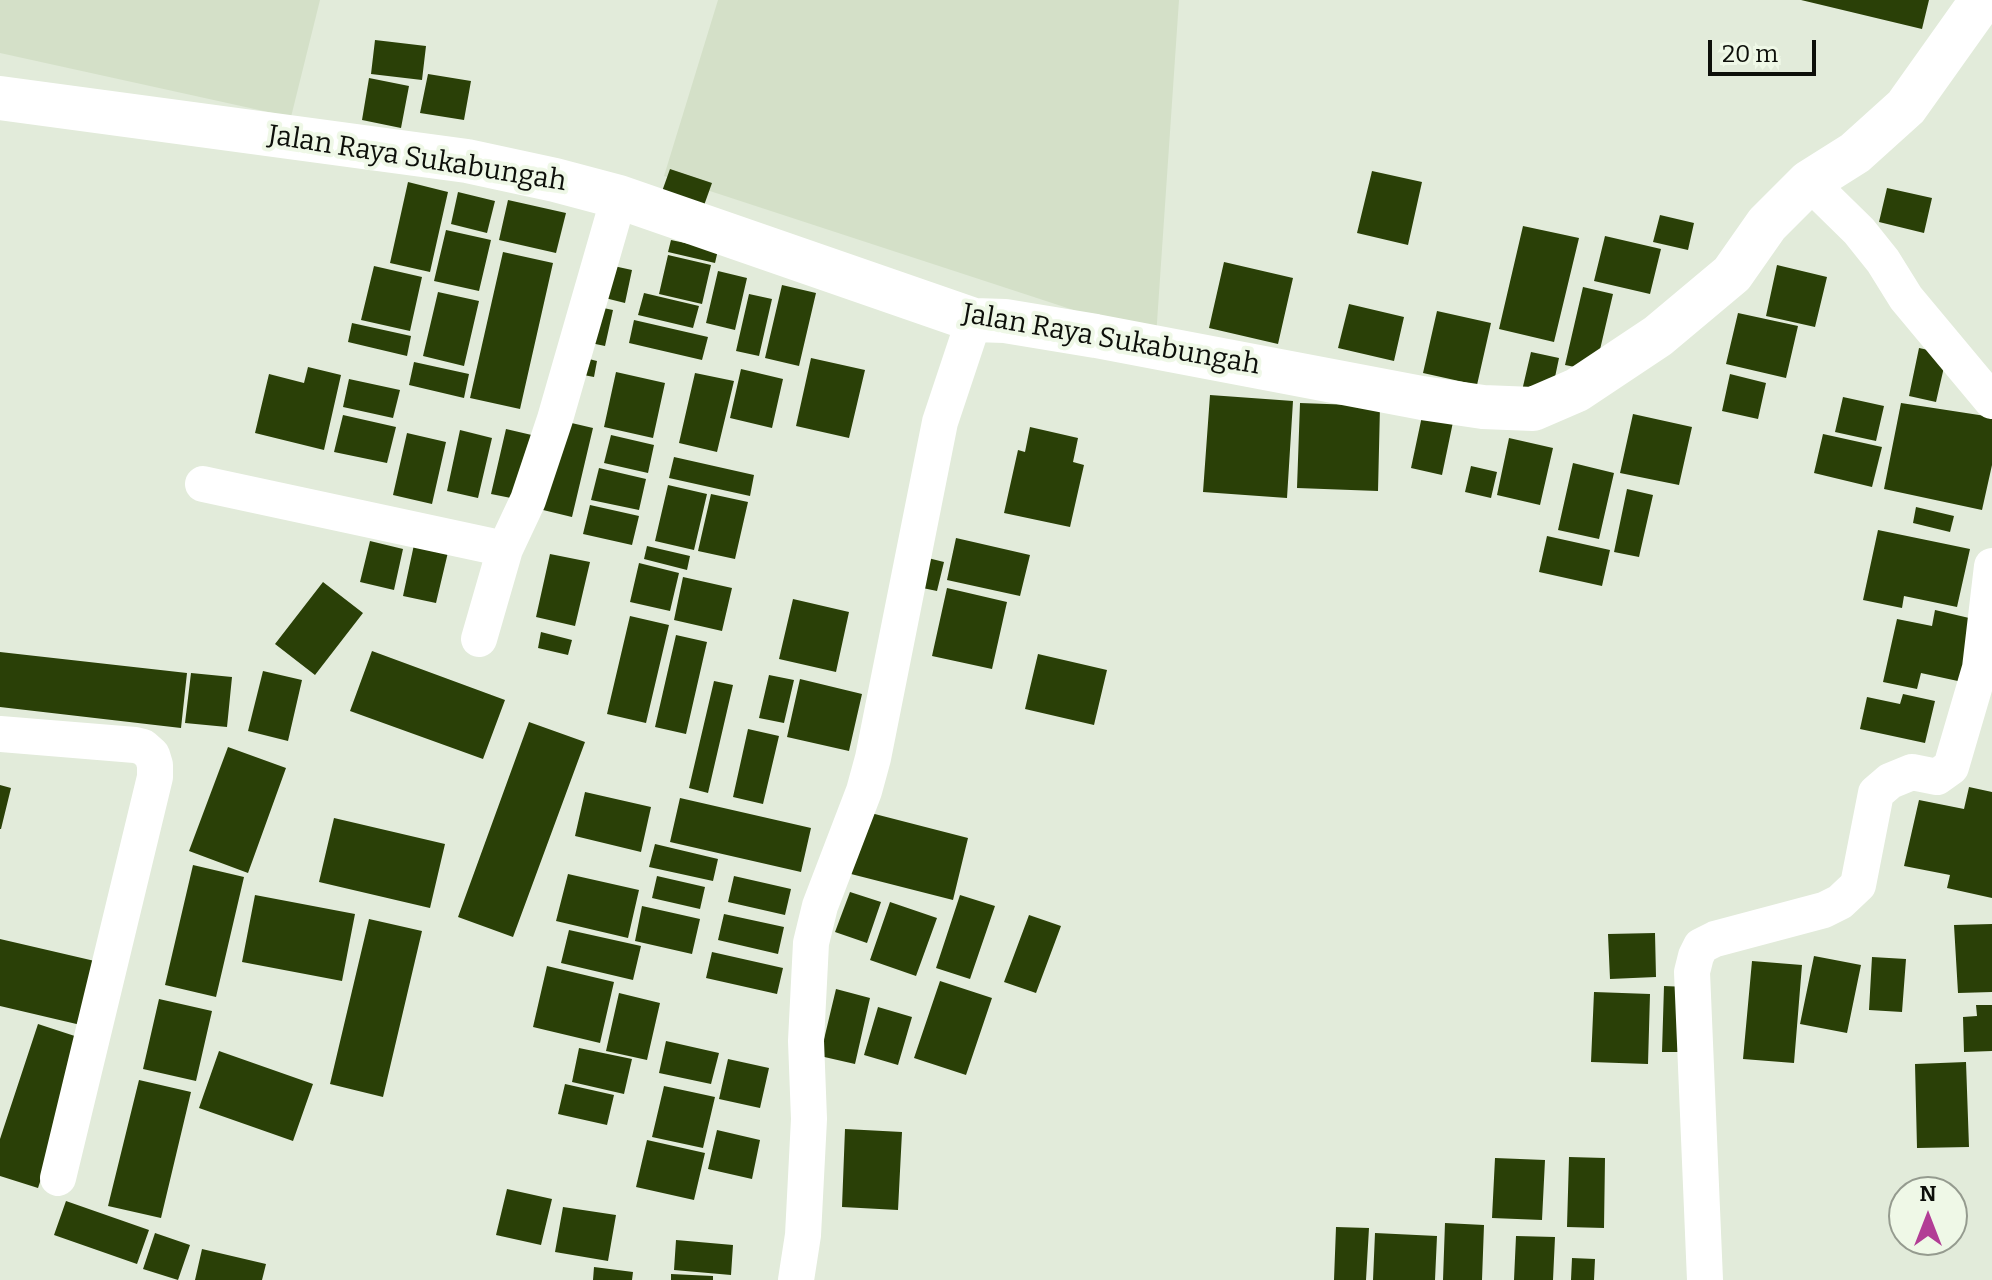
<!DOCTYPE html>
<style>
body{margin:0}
#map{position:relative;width:1992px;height:1280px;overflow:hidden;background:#e2ebda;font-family:Bitter,serif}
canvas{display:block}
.north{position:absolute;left:1888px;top:1176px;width:80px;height:80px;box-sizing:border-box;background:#eff8e7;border:2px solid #959b8f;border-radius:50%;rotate:0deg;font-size:22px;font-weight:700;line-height:32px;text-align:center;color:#0d0f0a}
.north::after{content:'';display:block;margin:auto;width:28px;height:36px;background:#b23d95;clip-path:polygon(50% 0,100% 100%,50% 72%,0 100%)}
.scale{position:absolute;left:1708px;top:40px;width:108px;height:36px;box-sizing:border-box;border:4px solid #0d0f0a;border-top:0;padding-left:10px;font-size:24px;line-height:28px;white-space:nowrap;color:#0d0f0a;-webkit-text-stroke:6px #eff8e7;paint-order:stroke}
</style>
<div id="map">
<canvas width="1992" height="1280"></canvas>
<div class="north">N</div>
<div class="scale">20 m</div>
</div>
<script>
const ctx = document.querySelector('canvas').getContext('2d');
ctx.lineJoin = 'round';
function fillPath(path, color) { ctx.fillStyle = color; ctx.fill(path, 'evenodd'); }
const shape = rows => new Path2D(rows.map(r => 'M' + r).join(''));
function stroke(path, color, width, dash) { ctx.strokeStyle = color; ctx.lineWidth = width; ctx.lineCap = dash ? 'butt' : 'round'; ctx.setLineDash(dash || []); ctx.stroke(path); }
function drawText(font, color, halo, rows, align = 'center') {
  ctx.font = font + ' Bitter,serif'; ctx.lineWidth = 8; ctx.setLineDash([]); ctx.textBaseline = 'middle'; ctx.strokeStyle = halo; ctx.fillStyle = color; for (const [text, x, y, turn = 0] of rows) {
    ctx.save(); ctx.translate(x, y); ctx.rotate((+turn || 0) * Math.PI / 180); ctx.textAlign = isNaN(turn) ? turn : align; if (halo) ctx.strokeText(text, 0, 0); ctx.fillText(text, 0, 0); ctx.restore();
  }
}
fillPath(shape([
 [0,0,320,0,291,117,0,53],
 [718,0,1179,0,1156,337,664,176]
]), '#d4e0c8');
fillPath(shape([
 [1801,0,1929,0,1922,29],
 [375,40,426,46,422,80,371,74],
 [428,74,471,81,464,120,420,113],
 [369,78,409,86,401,128,362,120],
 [670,169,712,183,702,211,660,197],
 [1372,171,1422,182,1408,245,1357,233],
 [408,182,448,192,430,272,390,263],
 [1887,188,1932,198,1924,233,1879,222],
 [458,192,495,201,487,233,451,224],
 [508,200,566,213,556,253,499,240],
 [1660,215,1694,223,1688,250,1653,242],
 [1523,226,1579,238,1554,342,1499,329],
 [446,230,491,240,479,291,434,281],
 [1605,236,1661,249,1650,294,1594,281],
 [671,240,718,250,715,263,668,252],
 [503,252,553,263,520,409,470,398],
 [668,255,711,265,702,304,659,294],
 [1224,262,1293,278,1278,344,1209,328],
 [609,265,632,270,625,303,601,297],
 [1777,265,1827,277,1815,327,1766,316],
 [374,266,422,277,410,331,361,320],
 [718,271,747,278,735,330,706,323],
 [782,285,816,293,799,366,765,358],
 [1583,287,1613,294,1595,371,1565,365],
 [438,292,479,301,464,366,423,356],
 [644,293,699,306,693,328,638,315],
 [749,294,772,299,759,356,736,351],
 [1349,304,1404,317,1394,361,1338,348],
 [589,305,613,310,605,346,581,341],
 [1437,311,1491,323,1477,385,1423,373],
 [1738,313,1798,326,1786,378,1726,364],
 [634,320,708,337,702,360,629,343],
 [352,323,411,336,407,356,348,342],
 [1919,348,1947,354,1936,402,1909,396],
 [1531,352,1559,358,1550,401,1521,395],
 [577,356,597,361,594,377,573,373],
 [811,358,865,370,849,438,796,426],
 [414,362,469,374,464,398,409,385],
 [308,367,341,375,324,450,255,433,269,374,304,383],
 [741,369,783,379,772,428,730,418],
 [616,372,665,383,653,438,604,427],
 [695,373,734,381,717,452,679,443],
 [1730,374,1766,383,1758,419,1722,411],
 [349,379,400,390,393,418,343,407],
 [1210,395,1293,401,1287,498,1203,492],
 [1843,397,1884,406,1876,441,1835,432],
 [1300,403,1380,406,1378,491,1297,488],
 [1901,403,1992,417,1992,465,1982,510,1884,489],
 [1633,414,1692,427,1679,485,1620,473],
 [343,415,396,427,387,463,334,452],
 [1422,416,1453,422,1442,475,1411,468],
 [563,421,593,428,572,517,543,510],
 [1030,427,1078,438,1073,462,1084,465,1070,527,1004,513,1018,450,1025,452],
 [506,429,536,436,521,500,491,494],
 [460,430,492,438,478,498,447,491],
 [407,433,446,442,432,504,393,495],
 [1823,434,1882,447,1872,487,1814,473],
 [611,435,654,445,648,473,604,463],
 [1509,438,1553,448,1540,505,1497,495],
 [674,457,754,475,750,496,669,478],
 [1573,463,1614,473,1599,539,1558,530],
 [1471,466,1497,472,1491,498,1465,492],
 [599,468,646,479,639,510,591,500],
 [668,485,707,494,694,550,655,541],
 [1627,489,1653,495,1639,557,1614,552],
 [711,494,748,502,735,559,698,551],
 [590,505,639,516,632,545,583,534],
 [1916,507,1954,516,1950,532,1913,523],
 [1878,530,1970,549,1957,607,1904,596,1902,608,1863,600],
 [1547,536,1610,550,1602,586,1539,572],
 [956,538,1030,555,1020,596,947,580],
 [415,540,449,548,436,603,403,596],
 [370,541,403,549,394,590,360,582],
 [647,546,690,556,687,570,644,559],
 [550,554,590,562,575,626,536,617],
 [920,556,944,562,937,591,913,586],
 [639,563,679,573,670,611,630,602],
 [683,577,732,588,722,631,674,620],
 [323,582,363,613,315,675,275,644],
 [947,588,1007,602,992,669,932,656],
 [793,599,849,612,836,672,779,659],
 [1935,610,1982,621,1967,683,1921,673,1917,689,1883,682,1897,619,1932,626],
 [630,616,669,625,646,723,607,714],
 [541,632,572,640,568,655,538,648],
 [676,635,707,642,686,734,655,727],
 [372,651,505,700,483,759,350,711],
 [0,652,187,673,181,728,0,707],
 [1038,654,1107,670,1094,725,1025,709],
 [263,671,302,680,288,741,248,731],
 [191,673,232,677,227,727,185,723],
 [769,675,794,680,784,723,759,718],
 [800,679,862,694,849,751,787,737],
 [714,681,733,685,708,793,689,788],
 [1903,694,1935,701,1925,743,1860,729,1867,697,1900,704],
 [529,722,585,742,513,937,458,917],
 [748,729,779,736,763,804,733,797],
 [228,747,286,768,248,873,189,851],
 [0,785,11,788,1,829,0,829],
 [1969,787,1992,792,1992,898,1947,888,1950,875,1904,866,1919,800,1964,809],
 [585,792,651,807,641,852,575,836],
 [680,798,811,828,801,872,670,842],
 [867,812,968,838,953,900,851,874],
 [334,818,445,844,430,908,319,882],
 [655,844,718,859,713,881,649,867],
 [193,865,244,877,216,997,165,985],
 [568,874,639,890,628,938,556,921],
 [657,876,705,887,700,909,652,898],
 [734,876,791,889,785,915,728,902],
 [850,892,881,902,867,943,835,932],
 [255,895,355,914,342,981,242,962],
 [960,895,995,906,970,979,936,968],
 [890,902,937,918,916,976,870,960],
 [642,906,700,919,692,954,635,941],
 [724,914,784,927,778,954,718,940],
 [1029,915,1061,926,1036,993,1004,982],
 [369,919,422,931,383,1097,330,1084],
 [1992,924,1992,992,1958,993,1954,925],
 [569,930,641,946,633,980,561,963],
 [1655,933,1656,977,1610,979,1608,934],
 [0,939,99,962,85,1026,0,1006],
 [712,952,783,968,777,994,706,978],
 [1814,956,1861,965,1847,1033,1800,1024],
 [1872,957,1906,959,1902,1012,1869,1010],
 [1752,961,1802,965,1794,1063,1743,1059],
 [547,966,614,982,600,1043,533,1027],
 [940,981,992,998,966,1075,914,1058],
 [1664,986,1687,987,1685,1052,1662,1052],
 [836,989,870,998,855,1064,820,1056],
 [1594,992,1650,994,1648,1064,1591,1062],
 [619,993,660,1003,647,1060,606,1051],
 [159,999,212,1011,196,1081,143,1069],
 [1976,1005,1992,1005,1992,1051,1964,1052,1963,1017,1977,1016],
 [878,1007,912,1017,898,1065,864,1055],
 [38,1024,87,1040,38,1188,0,1176,0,1139],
 [666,1041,719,1053,711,1084,659,1073],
 [579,1048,632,1059,624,1094,572,1082],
 [219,1051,313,1084,293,1141,199,1108],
 [728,1059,769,1068,760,1108,719,1099],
 [1966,1062,1969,1147,1917,1148,1915,1064],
 [139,1080,191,1092,161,1218,108,1206],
 [565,1084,614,1095,607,1125,558,1114],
 [664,1086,715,1097,703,1148,652,1137],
 [845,1129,902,1132,898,1210,842,1207],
 [717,1130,760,1140,752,1179,708,1169],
 [647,1140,705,1153,694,1200,636,1187],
 [1569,1157,1605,1158,1604,1228,1567,1227],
 [1495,1158,1545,1160,1542,1220,1492,1218],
 [507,1189,552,1199,541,1245,496,1235],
 [66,1201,149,1230,137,1264,54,1235],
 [563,1207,616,1215,608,1261,555,1252],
 [1445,1223,1484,1225,1482,1280,1443,1280],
 [1336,1227,1369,1228,1366,1280,1334,1280],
 [155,1233,190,1245,178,1280,143,1269],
 [1375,1233,1437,1236,1435,1280,1373,1280],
 [1516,1236,1555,1237,1553,1280,1514,1280],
 [676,1240,733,1245,731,1275,674,1270],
 [202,1249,266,1264,262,1280,195,1280],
 [1572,1258,1595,1259,1594,1280,1571,1280],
 [594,1267,633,1272,632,1280,593,1280],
 [671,1274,713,1276,713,1280,671,1280]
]), '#2a4007');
stroke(shape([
 [1809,182,1859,231,1883,261,1906,298,1992,401],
 [203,484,505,549],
 [479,639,505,549,528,500,555,419,619,197],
 [0,734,135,745,143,747,152,755,155,765,155,777,58,1178],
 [796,1280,803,1235,809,1119,806,1041,811,943,820,906,864,791,873,758,940,422,974,320],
 [1705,1280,1692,972,1696,956,1701,946,1715,939,1824,910,1840,902,1858,885,1876,793,1890,781,1912,772,1937,777,1951,767,1980,668,1992,566]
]), '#fff', 36);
stroke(shape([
 [0,98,467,161,555,180,619,197,974,320,1005,321,1096,336,1422,398,1483,407,1533,409,1577,390,1658,336,1732,274,1767,224,1809,182,1855,153,1906,107,1982,0]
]), '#fff', 44);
drawText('28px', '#0d0f0a', '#eff8e7', [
 ["Jalan Raya Sukabungah",417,159,9],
 ["Jalan Raya Sukabungah",1111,340,10]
]);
</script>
